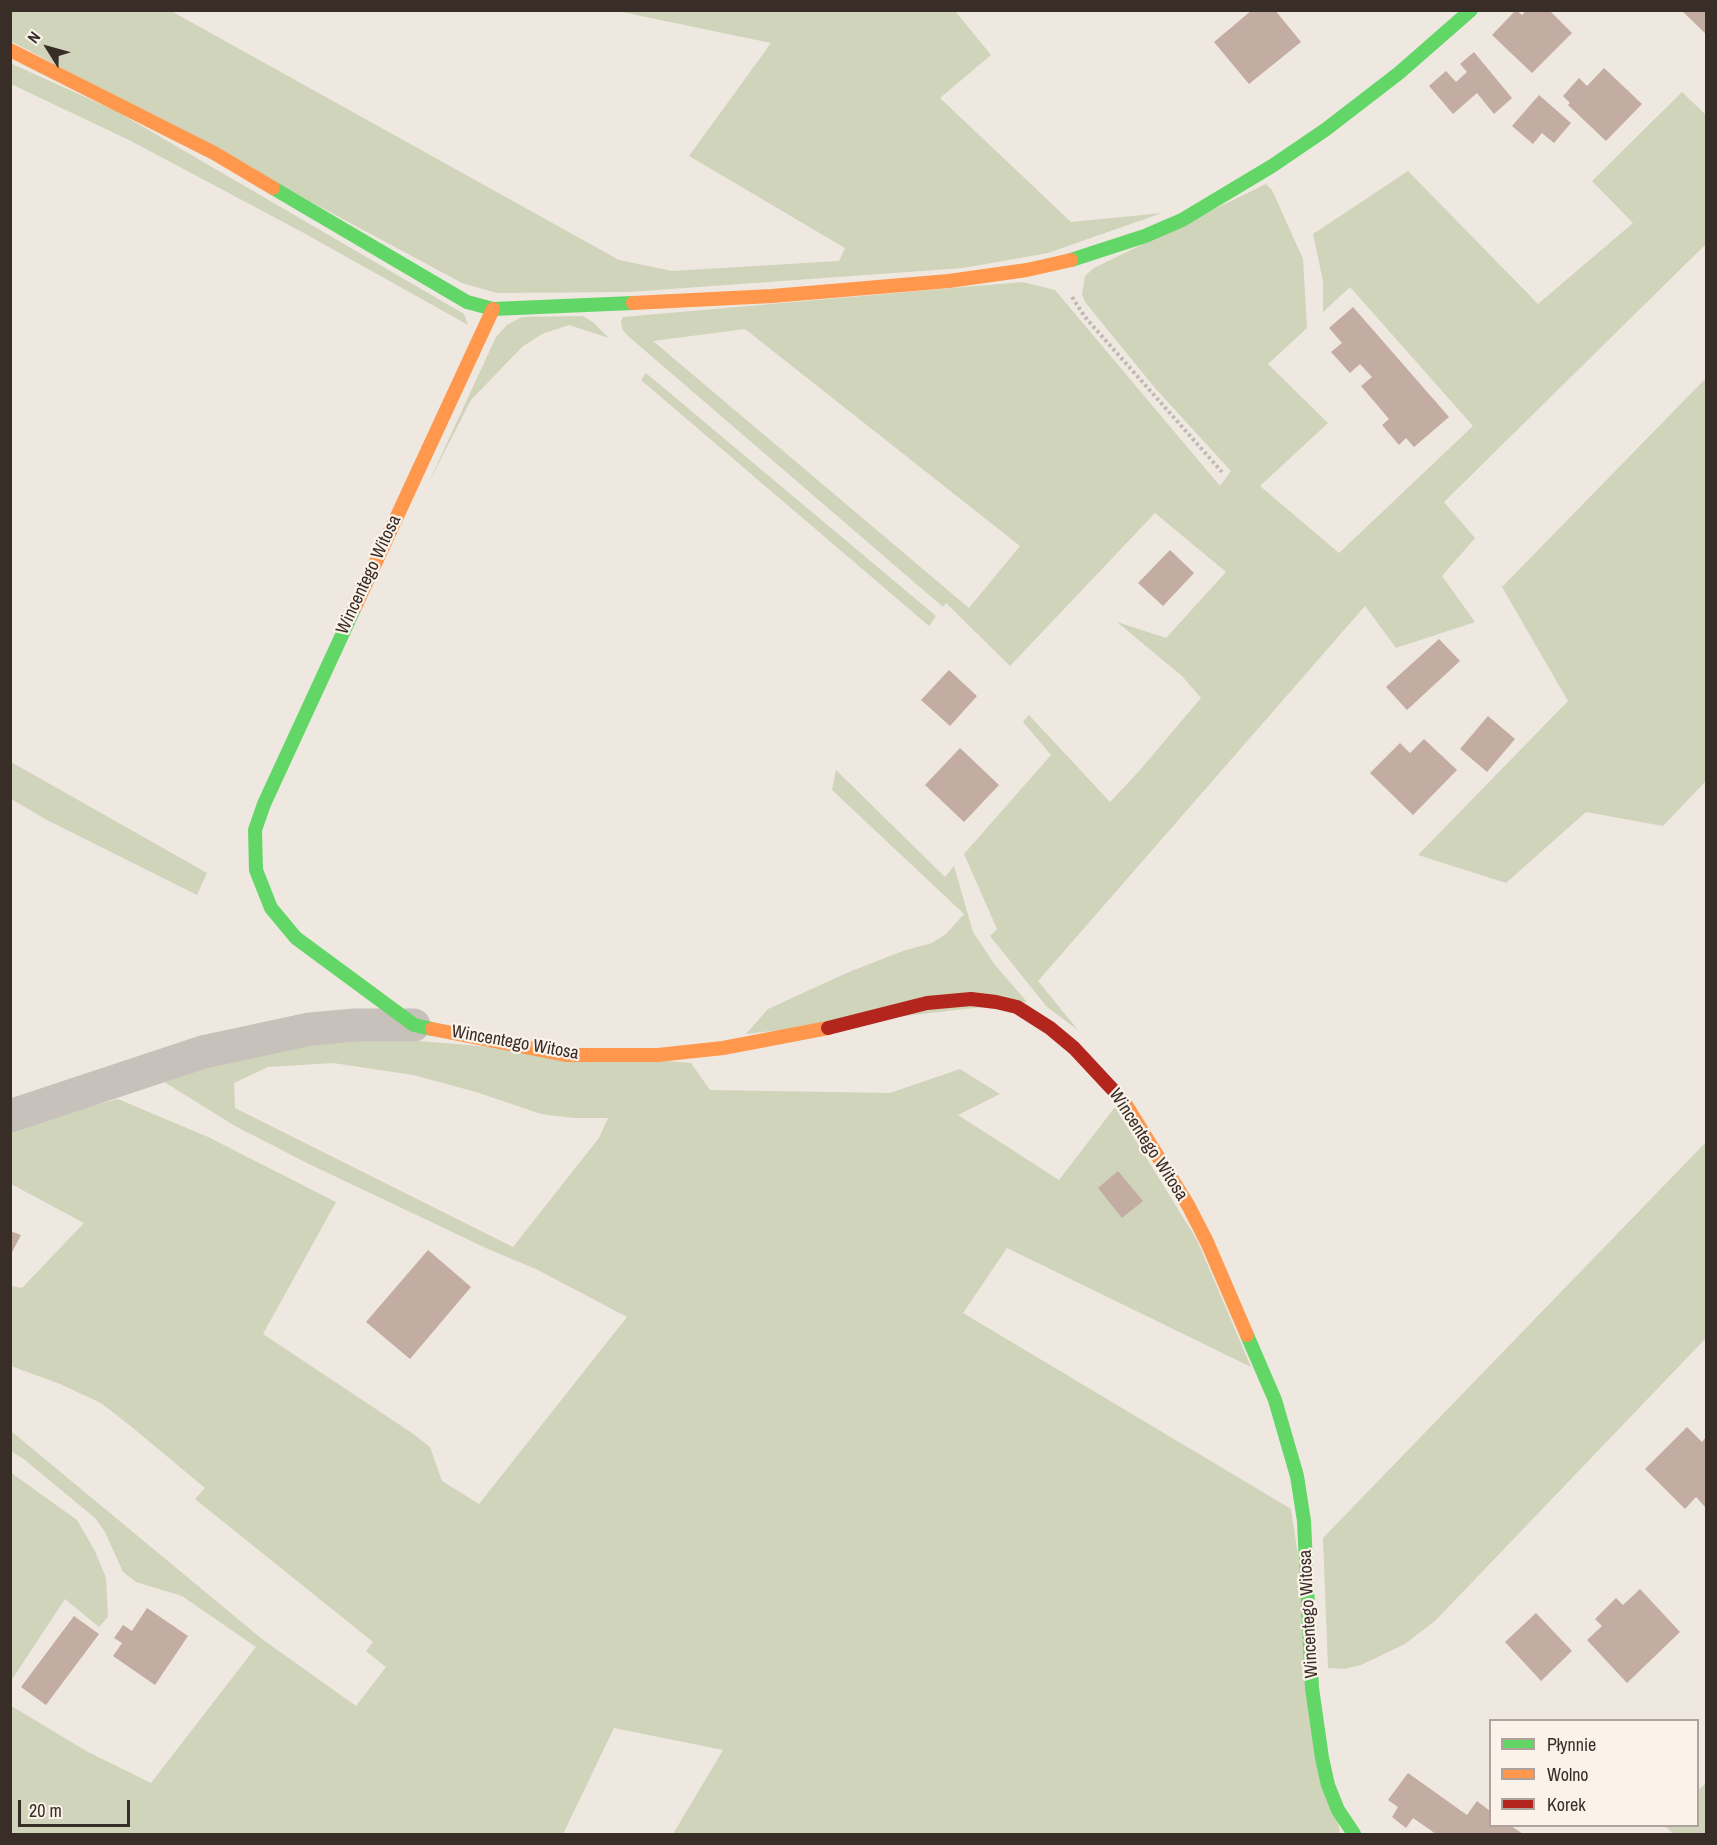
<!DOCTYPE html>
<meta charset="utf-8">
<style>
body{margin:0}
#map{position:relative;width:1717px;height:1845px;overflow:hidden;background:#eee8e1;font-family:"Archivo Narrow",sans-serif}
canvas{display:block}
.frame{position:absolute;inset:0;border:12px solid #392d28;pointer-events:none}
.legend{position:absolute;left:1489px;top:1719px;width:210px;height:108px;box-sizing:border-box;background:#fbf2e9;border:2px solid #ada39c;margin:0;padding:8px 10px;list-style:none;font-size:18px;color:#392d28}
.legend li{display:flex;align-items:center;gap:12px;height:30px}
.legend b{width:30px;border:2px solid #ada39c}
.north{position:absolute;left:18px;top:18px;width:60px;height:60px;-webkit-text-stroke:4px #fbf2e9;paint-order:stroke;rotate:307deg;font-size:16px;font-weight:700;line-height:24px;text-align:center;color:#392d28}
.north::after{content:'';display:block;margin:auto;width:21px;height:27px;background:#392d28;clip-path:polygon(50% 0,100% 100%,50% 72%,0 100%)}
.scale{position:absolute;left:18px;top:1800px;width:112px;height:27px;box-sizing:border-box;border:3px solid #392d28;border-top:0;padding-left:8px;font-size:18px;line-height:21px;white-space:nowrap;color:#392d28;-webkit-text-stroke:4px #fbf2e9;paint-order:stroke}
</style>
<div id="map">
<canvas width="1717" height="1845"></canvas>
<div class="frame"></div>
<ul class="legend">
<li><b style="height:8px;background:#63d668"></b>Płynnie</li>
<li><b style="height:8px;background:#ff974d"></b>Wolno</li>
<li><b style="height:8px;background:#b3261e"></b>Korek</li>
</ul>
<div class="north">N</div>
<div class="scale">20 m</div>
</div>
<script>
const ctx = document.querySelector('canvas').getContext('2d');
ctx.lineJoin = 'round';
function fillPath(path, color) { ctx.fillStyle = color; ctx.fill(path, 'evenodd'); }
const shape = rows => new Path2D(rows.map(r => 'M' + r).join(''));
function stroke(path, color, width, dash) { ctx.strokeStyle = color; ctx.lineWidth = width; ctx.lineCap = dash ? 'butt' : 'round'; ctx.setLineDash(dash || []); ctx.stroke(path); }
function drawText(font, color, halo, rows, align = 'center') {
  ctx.font = font + ' "Archivo Narrow",sans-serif'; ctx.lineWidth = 4.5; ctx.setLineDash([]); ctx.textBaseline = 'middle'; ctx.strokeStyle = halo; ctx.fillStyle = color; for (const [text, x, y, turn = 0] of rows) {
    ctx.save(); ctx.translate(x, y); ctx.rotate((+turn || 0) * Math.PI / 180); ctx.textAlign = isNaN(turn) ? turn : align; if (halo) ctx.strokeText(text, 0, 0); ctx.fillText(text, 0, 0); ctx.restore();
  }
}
fillPath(shape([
 [11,11,171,11,619,260,672,271,839,261,845,248,689,156,771,43,617,11,955,11,991,55,940,98,1071,222,1162,213,1048,253,963,268,629,292,497,293,462,283,11,41],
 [10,63,116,111,464,314,468,325,302,232,131,141,11,84],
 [1682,92,1706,115,1706,244,1444,502,1475,538,1442,576,1475,622,1396,648,1365,606,1038,981,1078,1030,1047,1007,990,936,997,929,964,854,1051,755,1023,722,1029,715,1110,802,1140,770,1201,698,1182,676,1117,622,1166,638,1226,572,1155,513,1010,666,946,603,943,607,628,336,622,329,621,321,623,317,1022,282,1055,290,1220,486,1231,471,1155,388,1085,302,1082,294,1085,276,1094,268,1266,184,1272,190,1303,259,1307,328,1268,364,1328,423,1260,486,1339,553,1473,426,1350,287,1323,312,1323,281,1313,234,1408,171,1538,304,1633,223,1592,181],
 [745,329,1020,546,969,608,653,341],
 [583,316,594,323,609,338,569,325,542,334,522,347,471,400,428,484,496,337,507,325,522,317],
 [646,373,936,616,929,626,641,380],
 [1706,378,1706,781,1663,826,1586,812,1506,883,1418,855,1568,701,1502,587],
 [11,762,207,873,197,895,47,820,11,799],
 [836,770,945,877,954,866,973,932,995,965,1027,1002,746,1034,768,1009,849,972,903,951,932,943,946,934,964,914,832,790],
 [369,1037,691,1063,710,1090,890,1093,960,1069,1000,1094,958,1115,1059,1180,1115,1107,1197,1240,1251,1367,1007,1248,963,1313,1291,1509,1340,1834,673,1834,723,1750,614,1728,563,1834,11,1834,10,1705,86,1751,151,1783,256,1647,182,1596,136,1582,123,1572,105,1532,95,1518,25,1460,11,1451,11,1431,262,1639,356,1706,386,1667,366,1651,373,1642,195,1499,205,1488,133,1428,101,1403,60,1384,11,1366,11,1286,22,1288,84,1223,11,1184,11,1131,55,1115,118,1099,208,1137,336,1202,263,1334,412,1433,430,1447,442,1481,479,1504,627,1317,536,1269,488,1249,309,1164,235,1126,161,1080,263,1049],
 [333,1063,413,1075,476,1092,541,1114,573,1118,608,1118,599,1138,513,1247,235,1108,234,1083,268,1067],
 [1706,1142,1706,1338,1436,1620,1405,1644,1361,1665,1344,1669,1328,1668,1323,1538],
 [10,1472,77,1520,95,1551,106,1578,108,1617,99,1627,65,1599,11,1681],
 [1706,1783,1706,1834,1673,1834,1665,1826,1698,1826,1698,1790]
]), '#d0d4ba');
fillPath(shape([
 [1252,10,1275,10,1301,42,1249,84,1214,42],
 [1516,10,1522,15,1527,10,1549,10,1572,33,1532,73,1492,35],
 [1681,10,1706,10,1706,34],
 [1474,52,1512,98,1494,114,1477,93,1453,114,1429,86,1446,71,1456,82,1467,72,1460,64],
 [1604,68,1642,104,1606,141,1568,105,1570,103,1563,96,1579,78,1587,86],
 [1539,95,1571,123,1554,143,1542,133,1533,144,1512,126],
 [1353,307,1449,417,1414,447,1406,438,1399,445,1382,425,1389,419,1361,386,1372,377,1360,364,1350,373,1331,352,1342,343,1329,328],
 [1170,550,1194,573,1163,606,1138,583],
 [1439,639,1460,661,1407,710,1386,687],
 [949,670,977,696,950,726,921,700],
 [1488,716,1515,739,1487,772,1460,749],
 [1424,739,1457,770,1413,815,1370,773,1400,743,1410,753],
 [960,748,999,785,964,822,925,785],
 [1118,1171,1143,1201,1122,1218,1098,1188],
 [10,1231,21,1235,10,1256],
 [428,1250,471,1287,410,1359,366,1322],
 [1687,1427,1702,1442,1706,1437,1706,1508,1696,1497,1685,1509,1645,1469],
 [1640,1589,1680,1632,1627,1683,1587,1640,1602,1626,1595,1619,1616,1598,1623,1605],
 [147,1608,188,1636,155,1685,113,1656,122,1643,114,1638,123,1625,132,1631],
 [1536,1613,1572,1651,1541,1681,1505,1642],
 [74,1616,99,1634,46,1705,21,1687],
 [1408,1773,1467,1815,1477,1801,1490,1811,1490,1826,1511,1826,1523,1834,1436,1834,1413,1818,1406,1828,1392,1817,1398,1807,1388,1800]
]), '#c3aca2');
stroke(shape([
 [1072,297,1085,317,1222,472]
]), '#c0b9b3', 4, [3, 3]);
stroke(shape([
 [10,1116,203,1052,310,1029,355,1025,414,1025]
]), '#c7c0bb', 33);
stroke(shape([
 [273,188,467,302,493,309,633,303],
 [1071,260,1145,236,1182,220,1272,166,1325,130,1399,73,1471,10],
 [355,607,264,804,255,830,256,870,271,908,296,938,414,1025,432,1029],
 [1247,1335,1275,1400,1297,1476,1304,1521,1312,1688,1322,1758,1328,1785,1338,1810,1354,1834]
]), '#63d668', 14);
stroke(shape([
 [10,50,214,153,273,188],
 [633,303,772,296,949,281,1027,270,1071,260],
 [355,607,493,309],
 [432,1029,566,1055,658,1055,723,1048,828,1028],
 [1115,1092,1126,1105,1188,1205,1207,1242,1247,1335]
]), '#ff974d', 14);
stroke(shape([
 [828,1028,927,1003,971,999,996,1002,1017,1007,1050,1028,1074,1048,1115,1092]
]), '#b3261e', 14);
drawText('18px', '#392d28', '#fbf2e9', [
 ["Wincentego Witosa",369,575,-65],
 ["Wincentego Witosa",515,1043,10],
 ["Wincentego Witosa",1148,1145,57],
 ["Wincentego Witosa",1309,1614,-93]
]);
</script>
